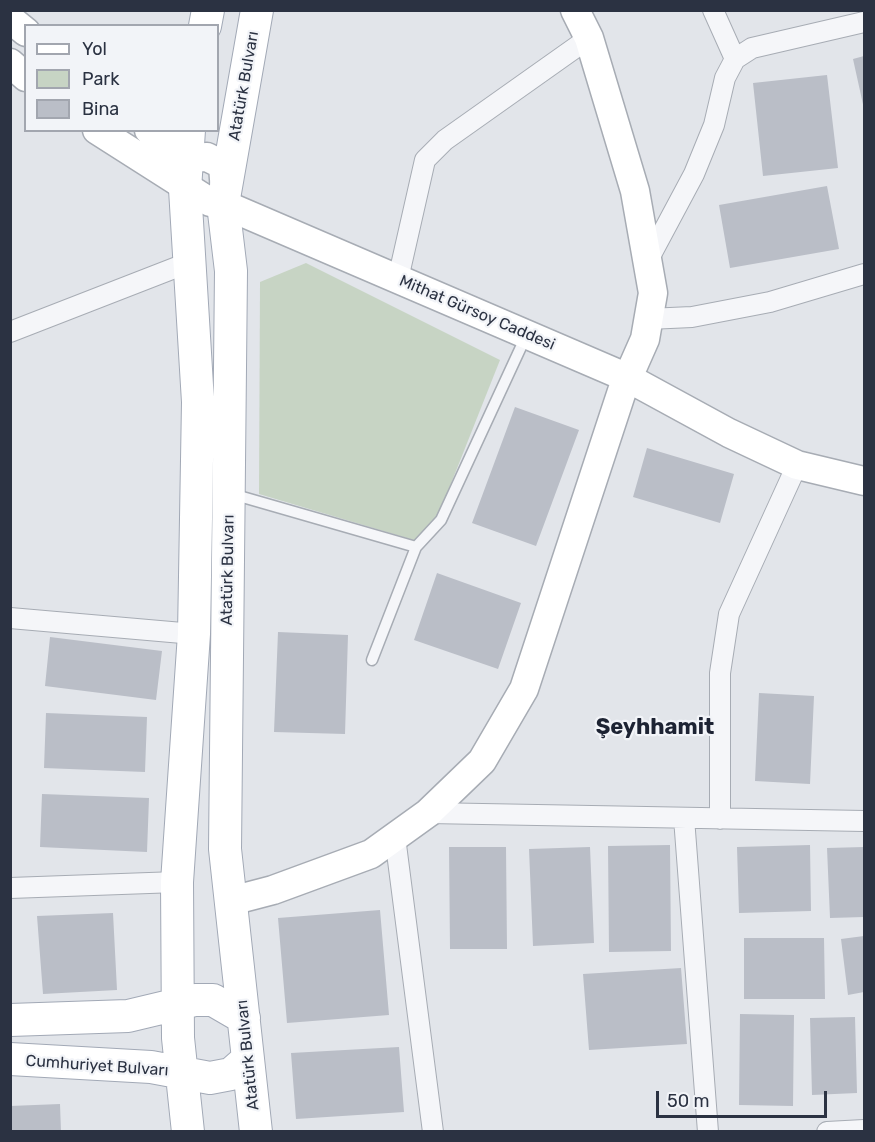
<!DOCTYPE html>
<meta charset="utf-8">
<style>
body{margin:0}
#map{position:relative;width:875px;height:1142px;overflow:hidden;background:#e2e5ea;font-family:Rubik,sans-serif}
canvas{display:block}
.frame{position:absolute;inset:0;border:12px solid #2b3242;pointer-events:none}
.legend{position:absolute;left:24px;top:24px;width:195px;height:108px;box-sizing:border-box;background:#f2f4f8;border:2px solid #a2a6af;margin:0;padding:8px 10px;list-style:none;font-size:18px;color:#2b3242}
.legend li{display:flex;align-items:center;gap:12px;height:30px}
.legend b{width:30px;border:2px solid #a2a6af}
.scale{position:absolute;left:656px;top:1091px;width:171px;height:27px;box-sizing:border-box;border:3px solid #2b3242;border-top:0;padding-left:8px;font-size:18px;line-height:21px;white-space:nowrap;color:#2b3242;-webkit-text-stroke:4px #f2f4f8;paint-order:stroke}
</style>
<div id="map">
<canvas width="875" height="1142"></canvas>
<div class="frame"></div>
<ul class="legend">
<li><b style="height:8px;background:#fff"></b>Yol</li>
<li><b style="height:16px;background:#c7d4c4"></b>Park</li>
<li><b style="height:16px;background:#babec7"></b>Bina</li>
</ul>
<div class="scale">50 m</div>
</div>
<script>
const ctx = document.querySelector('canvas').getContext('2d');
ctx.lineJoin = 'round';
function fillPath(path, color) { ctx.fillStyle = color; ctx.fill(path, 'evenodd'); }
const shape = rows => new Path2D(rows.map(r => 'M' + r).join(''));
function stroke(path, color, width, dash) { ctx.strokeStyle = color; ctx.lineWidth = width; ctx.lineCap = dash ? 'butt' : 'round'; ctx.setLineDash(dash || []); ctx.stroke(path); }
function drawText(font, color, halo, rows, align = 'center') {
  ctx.font = font + ' Rubik,sans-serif'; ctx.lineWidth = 4.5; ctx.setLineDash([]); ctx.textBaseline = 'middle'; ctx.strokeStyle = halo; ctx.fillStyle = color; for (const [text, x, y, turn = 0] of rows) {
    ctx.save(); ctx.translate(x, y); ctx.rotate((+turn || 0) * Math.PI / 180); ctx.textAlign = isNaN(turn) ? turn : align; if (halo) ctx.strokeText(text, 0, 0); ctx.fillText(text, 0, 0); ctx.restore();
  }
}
fillPath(shape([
 [306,263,500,360,427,544,259,494,260,282]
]), '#c7d4c4');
fillPath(shape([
 [864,56,864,109,853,59],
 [827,75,838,168,763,176,753,83],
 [827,186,839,249,730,268,719,205],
 [515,407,579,430,536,546,472,523],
 [647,448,734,474,720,523,633,497],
 [437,573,521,603,498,669,414,640],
 [278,632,348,635,345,734,274,732],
 [50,637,162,651,156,700,45,686],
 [759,693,814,696,810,784,755,781],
 [46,713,147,717,145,772,44,768],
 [42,794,149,798,147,852,40,847],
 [670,845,671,951,609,952,608,846],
 [810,845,811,911,739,913,737,847],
 [449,847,506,847,507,949,450,949],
 [590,847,594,943,533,946,529,849],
 [864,847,864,917,830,918,827,848],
 [380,910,389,1015,287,1023,278,918],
 [113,913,117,990,43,994,37,916],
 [864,936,864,992,848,995,841,939],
 [744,938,824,938,825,999,744,999],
 [681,968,687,1044,589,1050,583,974],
 [740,1014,794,1015,793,1106,739,1105],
 [855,1017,857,1093,812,1095,810,1018],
 [399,1047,404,1112,296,1119,291,1053],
 [60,1104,61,1132,10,1132,10,1106]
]), '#babec7');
const lane = shape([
 [232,494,416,547],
 [372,660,416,547,441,520,527,334]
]);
const street = shape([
 [713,10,735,59],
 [647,262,694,174,714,125,725,78,735,59,752,48,864,22],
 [398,279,425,160,445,140,589,38],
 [648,319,692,317,770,302,864,274],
 [10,332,190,262],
 [10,618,194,634],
 [428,813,864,821],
 [684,818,708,1132],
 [720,819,720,673,729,614,797,465],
 [395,837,433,1132],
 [10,888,177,882],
 [827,1132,864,1130]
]);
const secondary = shape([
 [10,19,26,32],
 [10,63,26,77],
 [97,130,210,202,223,204,628,378,729,433,797,465,864,481],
 [149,130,186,158,207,157,223,165,225,193],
 [231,901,273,890,371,854,428,813,482,761,524,689,622,391,645,339,653,293,635,191,589,38,575,10]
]);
const primary = shape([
 [205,26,208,10],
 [10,1020,128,1016,195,1000,213,1000,244,1018],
 [10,1059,151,1067,210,1078,231,1074,248,1059],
 [188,1132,178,1038,177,882,194,634,198,402,185,189,189,130],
 [256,1132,225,849,231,271,223,204,257,10]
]);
stroke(lane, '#a7acb4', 13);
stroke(street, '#a7acb4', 22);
stroke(secondary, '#a7acb4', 31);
stroke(primary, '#a2a9b6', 34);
stroke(lane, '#f5f6f9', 10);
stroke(street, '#f5f6f9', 20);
stroke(secondary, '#fff', 28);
stroke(primary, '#fff', 32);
drawText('16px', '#2b3242', '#f2f4f8', [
 ["Atatürk Bulvarı",244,86,-80],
 ["Mithat Gürsoy Caddesi",477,313,23],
 ["Atatürk Bulvarı",228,570,-89],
 ["Atatürk Bulvarı",248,1055,-96],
 ["Cumhuriyet Bulvarı",97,1066,4]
]);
drawText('bold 22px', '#1d2333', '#f2f4f8', [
 ["Şeyhhamit",655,728]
]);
</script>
